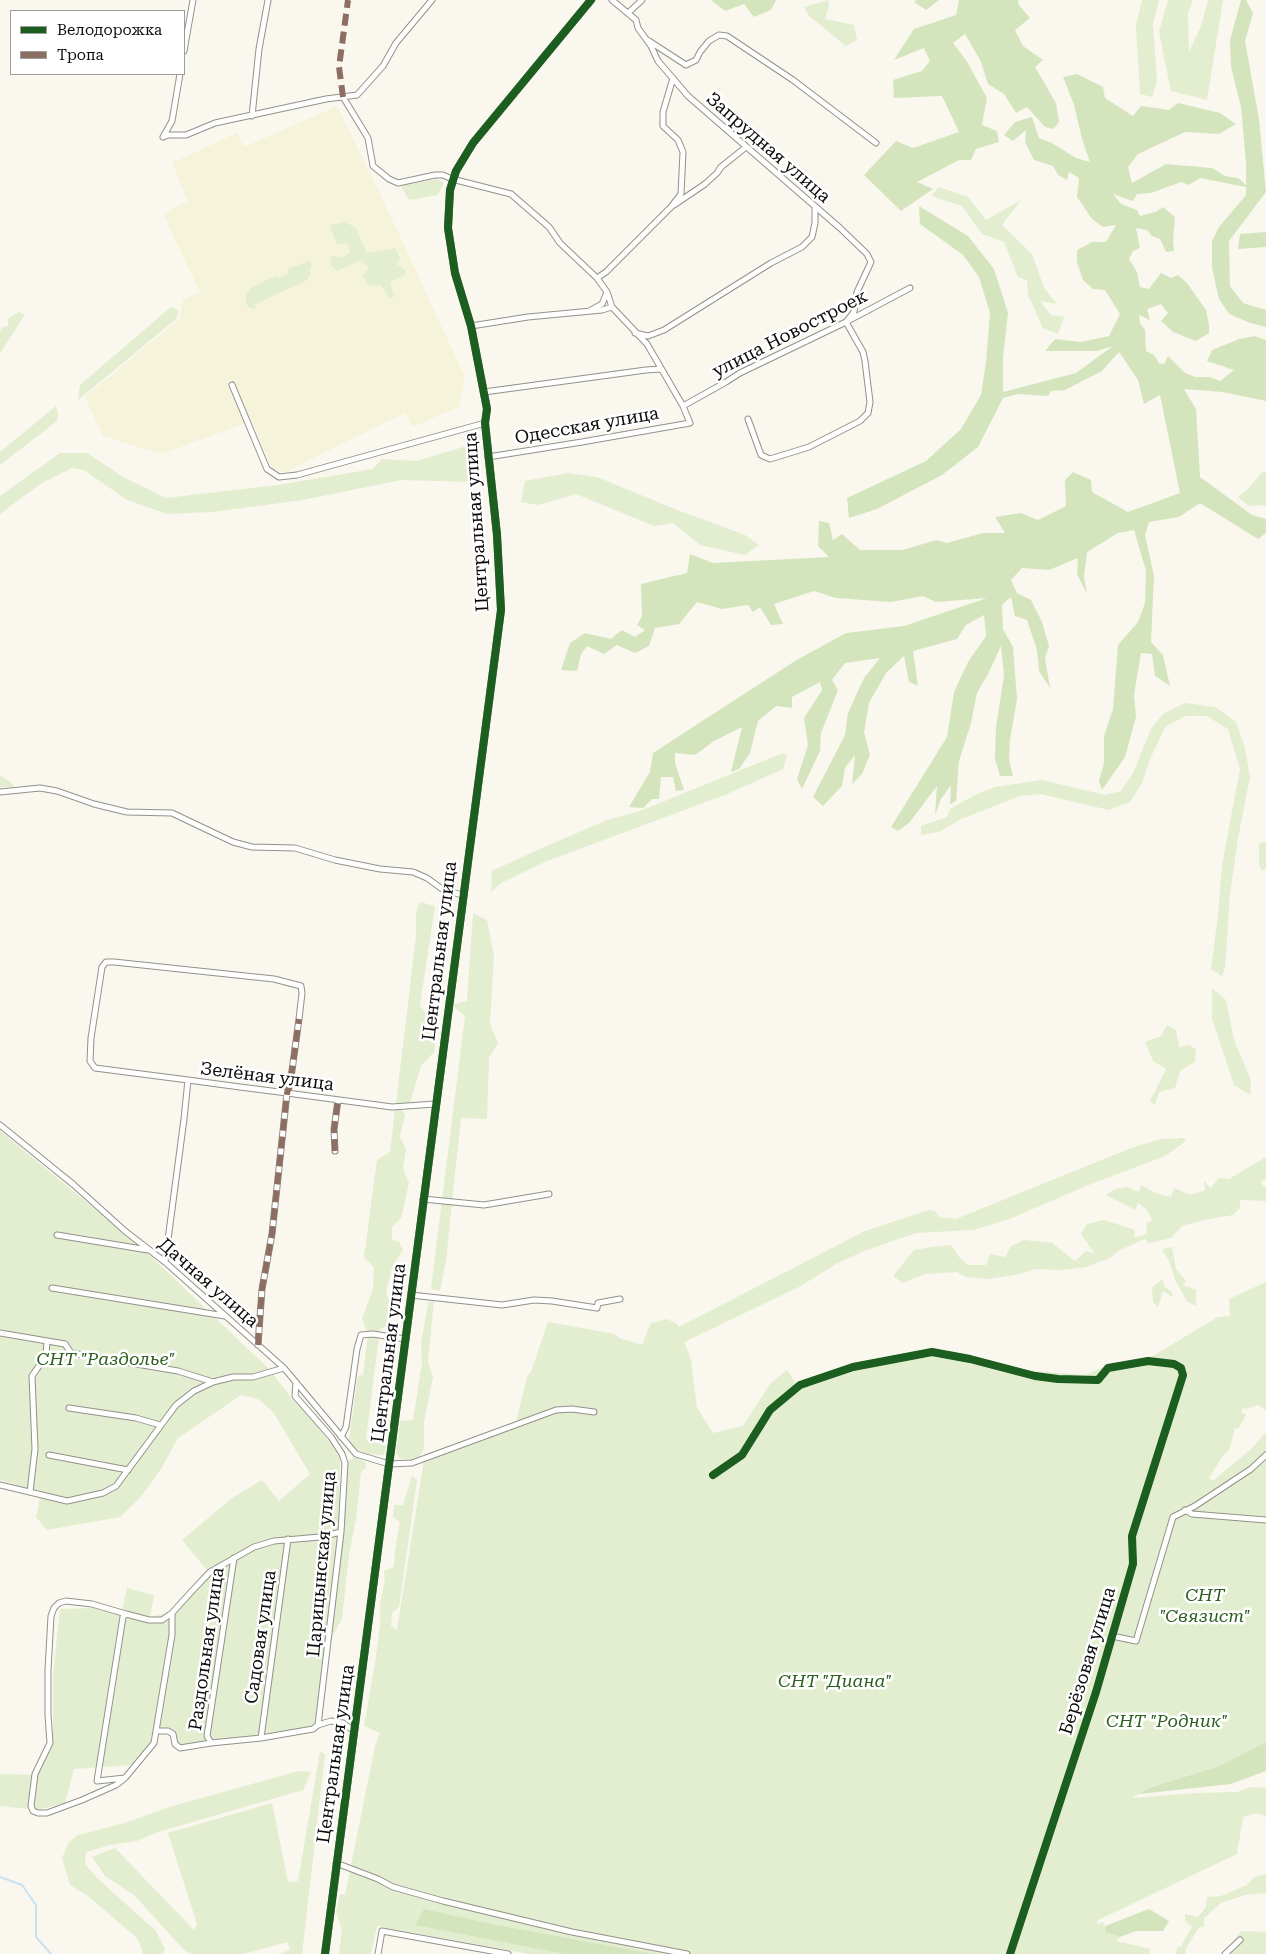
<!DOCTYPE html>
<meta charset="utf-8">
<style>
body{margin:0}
#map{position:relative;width:1266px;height:1954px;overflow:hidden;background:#faf7ee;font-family:"Roboto Serif",serif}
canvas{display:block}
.legend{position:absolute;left:10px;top:10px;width:175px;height:65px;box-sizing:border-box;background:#fff;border:1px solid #9d9d9d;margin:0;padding:6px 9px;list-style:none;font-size:15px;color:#0b0b0b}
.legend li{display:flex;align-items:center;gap:10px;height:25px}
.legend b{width:25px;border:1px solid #9d9d9d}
</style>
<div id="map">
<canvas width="1266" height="1954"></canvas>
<ul class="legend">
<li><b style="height:6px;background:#1b5e20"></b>Велодорожка</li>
<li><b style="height:6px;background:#8d6e63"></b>Тропа</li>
</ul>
</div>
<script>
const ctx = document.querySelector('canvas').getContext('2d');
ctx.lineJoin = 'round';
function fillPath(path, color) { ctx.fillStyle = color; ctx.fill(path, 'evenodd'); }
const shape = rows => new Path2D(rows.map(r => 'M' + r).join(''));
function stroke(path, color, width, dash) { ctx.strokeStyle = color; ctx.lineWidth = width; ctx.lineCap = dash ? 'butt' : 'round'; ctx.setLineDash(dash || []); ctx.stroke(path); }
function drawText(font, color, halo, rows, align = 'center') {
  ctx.font = font + ' "Roboto Serif",serif'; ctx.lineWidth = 5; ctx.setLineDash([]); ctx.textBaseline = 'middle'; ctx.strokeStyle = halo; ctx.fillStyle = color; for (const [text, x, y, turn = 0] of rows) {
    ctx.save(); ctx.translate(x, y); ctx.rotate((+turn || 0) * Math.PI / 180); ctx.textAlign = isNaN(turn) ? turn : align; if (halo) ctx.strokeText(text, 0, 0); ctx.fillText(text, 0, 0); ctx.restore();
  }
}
fillPath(shape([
 [337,106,377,187,465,377,459,407,412,427,405,413,285,472,273,470,252,421,161,454,103,436,85,397,179,319,183,300,200,292,164,216,169,210,188,201,172,163,237,133,244,147]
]), '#f6f3db');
fillPath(shape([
 [828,0,829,6,825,19,854,25,857,40,846,46,809,16,804,7],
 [1142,0,1159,0,1153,25,1157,81,1152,97,1140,94,1136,25],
 [1168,0,1193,0,1188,13,1189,52,1201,26,1208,0,1223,0,1207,100,1171,91,1159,32],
 [437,179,444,183,438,195,409,200,401,186],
 [939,187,968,197,986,220,1021,200,1002,225,1032,254,1044,288,1057,304,1040,301,1051,315,1064,317,1058,334,1043,328,1028,295,1027,280,1018,277,1004,242,982,234,962,206,931,196],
 [344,222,355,227,367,253,395,248,400,258,397,265,406,270,405,275,390,282,394,297,389,298,381,285,369,286,363,275,369,268,361,260,337,271,330,264,332,255,342,258,350,252,347,243,337,245,330,225],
 [309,261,312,264,310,270,311,274,307,280,254,305,256,308,251,309,246,304,246,296,250,288,276,276,279,278,289,273,287,269],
 [171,307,179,311,176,319,78,400,80,385],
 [19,312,25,315,0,353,0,331,2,327,8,326,8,319],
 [56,406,58,415,57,421,0,465,0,452],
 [470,445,473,482,401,480,303,500,212,512,167,514,127,500,84,470,72,468,40,484,0,514,0,496,60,453,87,453,123,477,166,498,278,485,373,469,382,459,416,461],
 [1263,471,1266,473,1266,506,1259,505,1249,506,1238,497,1249,488],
 [568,473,597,477,680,511,745,535,759,545,745,555,700,545,673,523,654,526,576,494,538,505,521,502,525,481],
 [1185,703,1215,707,1236,722,1245,748,1250,777,1238,838,1230,894,1225,968,1222,976,1211,969,1218,915,1222,865,1240,769,1228,729,1207,716,1185,716,1165,727,1150,759,1142,783,1130,802,1109,810,1040,794,1020,796,961,819,939,832,921,835,921,826,947,817,950,809,975,795,995,787,1042,780,1105,795,1121,791,1133,773,1151,729,1163,714],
 [783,753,787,756,783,769,725,795,547,861,501,883,491,892,492,871,533,852,607,820,640,811],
 [0,776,10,781,14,787,0,787],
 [1266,841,1266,868,1262,871,1259,865,1259,844],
 [420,902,435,906,420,1005,437,1033,434,1052,421,1066,410,1103,396,1104,416,936,416,912],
 [473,913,487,920,494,957,490,1024,498,1043,489,1058,487,1119,461,1118,446,1260,440,1291,431,1289,465,1016,454,1007,455,1004,467,1001],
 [1212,988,1226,1000,1234,1040,1251,1080,1250,1095,1234,1085,1212,1018],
 [1167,1025,1176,1030,1179,1047,1189,1045,1196,1049,1195,1062,1180,1071,1175,1088,1159,1092,1155,1105,1150,1101,1166,1069,1153,1061,1145,1042,1161,1036],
 [402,1109,405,1115,400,1137,406,1149,403,1169,409,1183,401,1218,392,1227,392,1240,399,1242,403,1250,392,1267,386,1293,393,1308,391,1323,380,1329,366,1439,386,1446,384,1455,366,1454,357,1450,349,1439,358,1376,363,1375,368,1333,362,1319,373,1289,374,1267,364,1257,377,1160,390,1152,395,1110],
 [0,1131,140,1246,270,1370,292,1399,313,1419,340,1458,338,1539,314,1729,257,1737,178,1745,173,1729,154,1731,151,1746,139,1756,133,1765,74,1769,65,1803,37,1810,0,1806,0,1778,1,1774,38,1775,50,1749,53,1733,53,1675,60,1609,94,1608,121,1615,127,1588,154,1595,150,1617,171,1612,207,1570,182,1540,232,1498,262,1480,279,1501,310,1474,273,1412,258,1399,241,1395,178,1438,161,1469,140,1498,120,1517,47,1530,36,1517,41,1492,0,1480],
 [1183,1138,1186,1141,1165,1156,1086,1186,1007,1220,973,1230,916,1233,864,1251,836,1264,799,1287,684,1342,691,1359,697,1408,713,1433,743,1426,770,1384,787,1370,796,1384,802,1380,855,1363,932,1348,1022,1370,1085,1375,1103,1367,1151,1357,1218,1317,1230,1316,1229,1299,1266,1282,1266,1410,1258,1405,1246,1409,1243,1407,1241,1412,1246,1415,1238,1429,1235,1428,1229,1450,1222,1457,1209,1478,1213,1481,1251,1449,1266,1432,1266,1742,1219,1766,1149,1788,1132,1798,1197,1793,1237,1792,1251,1787,1266,1788,1266,1817,1258,1813,1243,1817,1237,1854,1098,1920,1097,1924,1104,1922,1105,1932,1120,1937,1116,1941,1150,1949,1149,1954,530,1954,377,1926,371,1954,339,1954,342,1929,336,1912,340,1894,345,1895,375,1746,380,1733,364,1726,375,1663,380,1625,380,1604,385,1579,384,1571,394,1567,395,1550,400,1522,393,1517,394,1505,403,1505,412,1476,417,1480,399,1607,392,1613,391,1626,397,1630,425,1454,516,1422,527,1377,531,1372,548,1322,615,1334,619,1338,642,1345,651,1323,667,1319,677,1324,679,1327,865,1231,929,1210,935,1211,939,1217,956,1219,1131,1148,1161,1139],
 [1264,1158,1266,1159,1266,1179,1260,1182,1266,1188,1266,1201,1240,1200,1240,1208,1233,1215,1204,1220,1182,1226,1171,1238,1149,1243,1145,1239,1120,1250,1110,1258,1086,1267,1061,1270,1036,1269,1015,1275,987,1279,966,1277,957,1272,925,1274,903,1283,893,1276,914,1250,932,1247,951,1245,959,1257,968,1265,986,1265,990,1254,1005,1257,1011,1246,1024,1240,1052,1243,1075,1261,1086,1251,1095,1254,1081,1234,1087,1224,1104,1220,1135,1230,1134,1238,1147,1234,1146,1224,1152,1220,1146,1209,1138,1203,1135,1210,1106,1195,1115,1189,1127,1187,1139,1192,1141,1185,1156,1193,1171,1197,1174,1188,1191,1195,1205,1190,1204,1181,1211,1188,1219,1178,1229,1179],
 [1172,1247,1176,1269,1186,1281,1183,1285,1196,1290,1196,1306,1187,1301,1176,1282,1169,1261,1162,1249],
 [1162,1279,1165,1287,1172,1292,1173,1297,1163,1291,1158,1307,1153,1302,1152,1288],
 [434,1300,428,1362,433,1377,424,1422,424,1449,417,1460,400,1459,396,1452,400,1421,413,1420,422,1363,421,1344,428,1303],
 [358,1456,366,1463,366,1468,361,1472,356,1519,349,1555,342,1618,334,1634,330,1628,345,1473,347,1461],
 [320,1752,325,1754,302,1954,278,1954,290,1950,287,1942,244,1954,192,1954,185,1951,134,1895,105,1876,92,1857,115,1848,194,1930,197,1924,168,1833,272,1803,288,1882,298,1881],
 [299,1771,311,1772,303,1790,158,1832,137,1841,110,1845,86,1852,85,1864,97,1878,156,1931,165,1949,163,1954,142,1954,143,1953,137,1938,88,1896,70,1885,62,1858,69,1842,78,1835,125,1823,169,1807],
 [1266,1874,1266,1893,1245,1895,1221,1903,1204,1918,1204,1926,1198,1929,1186,1948,1185,1954,1176,1954,1177,1948,1181,1946,1192,1927,1185,1921,1185,1914,1198,1917,1206,1907,1207,1897,1221,1896,1247,1885,1254,1877],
 [1241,1931,1266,1932,1266,1954,1223,1954]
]), '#e2eecf');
fillPath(shape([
 [711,0,776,0,771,10,754,17,744,4,725,11],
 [916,0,939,0,926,10,914,2],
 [959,0,1018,0,1019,5,1030,18,1015,30,1023,46,1043,60,1035,67,1056,103,1059,122,1053,129,1045,127,1027,107,1016,113,1004,94,988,84,981,62,965,34,953,43,966,60,987,98,982,125,997,131,999,142,976,149,971,160,959,160,917,182,933,189,901,211,864,175,896,141,913,148,959,132,942,96,894,98,893,80,922,71,930,61,924,48,894,60,914,29,956,15],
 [1241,0,1246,0,1253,13,1245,41,1259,119,1266,192,1229,241,1230,286,1243,303,1266,310,1266,327,1250,323,1229,314,1219,299,1212,268,1212,241,1219,227,1246,195,1246,187,1200,178,1189,185,1181,182,1151,193,1137,194,1133,201,1113,194,1121,204,1137,210,1140,216,1155,212,1163,207,1175,217,1173,241,1174,251,1166,252,1160,239,1152,236,1147,230,1136,228,1140,248,1133,251,1129,259,1137,272,1140,287,1149,289,1161,273,1171,278,1178,275,1187,283,1206,310,1209,325,1209,333,1196,341,1173,332,1161,321,1168,313,1161,304,1147,309,1150,320,1139,315,1140,323,1145,330,1146,351,1154,355,1159,363,1164,364,1168,356,1185,373,1195,377,1210,377,1220,381,1234,370,1207,361,1212,350,1239,339,1255,336,1266,340,1266,401,1222,392,1184,389,1196,409,1200,477,1252,515,1266,519,1266,533,1258,539,1200,503,1179,517,1149,522,1145,535,1154,576,1151,642,1163,655,1170,686,1155,676,1152,654,1141,653,1134,695,1136,717,1125,757,1102,790,1099,781,1104,763,1104,736,1113,709,1118,645,1138,622,1145,603,1146,571,1134,530,1118,533,1087,552,1084,577,1087,594,1077,574,1078,558,1049,570,1022,568,1011,580,1017,593,1031,600,1042,622,1049,646,1045,658,1050,688,1039,671,1037,650,1027,620,1015,616,1011,597,1002,605,1003,629,1013,647,1017,699,1010,740,1009,760,1013,776,1000,776,995,759,996,728,1004,675,1001,646,988,674,977,693,971,723,959,761,956,801,950,804,951,785,941,799,935,815,937,786,909,823,898,831,891,827,947,737,954,692,968,662,986,636,984,615,966,625,957,639,913,651,918,686,909,682,904,656,886,673,869,703,864,732,870,755,862,774,852,784,855,755,845,768,842,786,823,806,813,797,845,735,848,713,864,678,880,658,845,663,832,680,838,690,821,733,820,751,802,789,797,779,808,745,804,718,822,690,820,682,792,697,792,708,776,706,758,721,750,753,739,769,731,772,742,727,714,741,695,755,675,753,675,763,684,790,676,791,673,777,661,777,659,799,652,799,643,808,629,807,650,772,653,753,795,661,846,633,904,626,987,598,936,602,923,596,891,602,836,598,814,591,774,604,783,624,771,625,760,607,753,612,748,605,722,609,697,602,679,624,655,628,649,646,635,653,617,645,604,654,587,646,581,654,577,671,561,670,570,643,585,633,611,639,622,630,635,637,645,630,637,625,642,616,641,584,687,573,690,554,713,563,829,557,818,546,819,521,829,523,833,540,842,534,860,550,903,550,936,540,947,543,983,533,1005,533,995,517,1021,513,1038,520,1066,506,1065,480,1073,472,1091,480,1092,492,1128,512,1180,493,1160,395,1144,404,1138,380,1119,352,1102,371,1065,390,1051,391,1048,396,1018,394,1003,398,978,447,942,475,877,509,849,518,847,498,926,461,961,429,981,395,986,362,990,313,979,277,963,255,920,224,919,206,968,236,994,269,1008,313,1003,357,1003,392,1076,373,1113,346,1097,351,1045,351,1055,339,1081,342,1109,336,1120,314,1105,290,1093,289,1083,280,1077,262,1077,250,1092,242,1106,242,1116,225,1103,227,1092,219,1077,197,1079,178,1069,172,1067,180,1058,175,1053,166,1034,160,1025,142,1026,130,1013,141,1004,135,1015,122,1032,117,1039,138,1052,143,1076,158,1090,162,1082,139,1074,105,1063,77,1077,74,1103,87,1105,98,1133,116,1141,106,1169,110,1178,103,1220,113,1236,124,1219,134,1185,132,1138,154,1128,167,1132,183,1166,164,1212,168,1225,176,1238,178,1246,185,1246,163,1241,107,1231,67,1230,40],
 [1266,232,1266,247,1238,249,1240,234],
 [1266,1742,1266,1771,1231,1784,1139,1794,1149,1788,1219,1766],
 [424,1909,491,1924,653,1954,565,1954,415,1925],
 [1149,1909,1169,1921,1163,1931,1136,1931,1120,1937,1105,1932,1105,1926]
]), '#d4e5be');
stroke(shape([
 [0,1877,22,1885,36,1905,36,1937,51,1954]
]), '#c7e3f2', 2);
const minor = shape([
 [612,0,636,20,638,28,651,46,658,61,688,96,840,228,867,254,871,262,857,292,854,312,846,322,863,352,865,361,870,402,868,413,860,421,809,447,770,459,761,455,748,419],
 [628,13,642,0],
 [649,41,686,65,696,60,700,52,709,41,719,35,727,36,793,80,876,143],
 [184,51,193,0],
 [343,97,368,138,373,166,389,179,398,183,435,175,443,175,452,179,511,194,549,227,560,243,597,278],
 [252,116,259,49,268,0],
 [163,137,168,135,186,135,215,123,326,99,357,95,383,66,396,43,432,0],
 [163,137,172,121,180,74],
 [674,205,705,184,717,173,721,167,746,147],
 [591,310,602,304,607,292,597,278,606,272,671,207,681,194,683,152,678,140,663,126,663,112,673,78],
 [471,326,528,317,602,310,612,307],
 [635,333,648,336,664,330,771,263,802,247,812,237,815,223,815,208],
 [232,385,267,469,279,477,297,475,485,423],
 [484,392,646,370,661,369],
 [683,406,726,382,740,373,846,322,910,288],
 [488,457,582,442,690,423,683,406,647,344,612,307,607,292],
 [0,792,40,788,57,791,94,804,127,812,172,813,233,842,252,847,295,848,335,860,380,869,413,872,427,878,442,889,462,895],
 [0,1125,74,1185,125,1231,165,1262,284,1368,356,1454,389,1464,412,1463,556,1410,572,1409,594,1412],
 [335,1151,334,1129,338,1100],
 [423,1199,484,1205,549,1194],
 [57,1235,148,1250],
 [165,1262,184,1119,188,1080],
 [52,1288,225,1316],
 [411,1295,502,1305,534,1300,552,1301,597,1308,598,1303,620,1299],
 [0,1333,65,1344,71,1353,178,1371,213,1382,233,1377,253,1377,284,1368],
 [258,1345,262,1289,272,1234,287,1093,290,1085,299,1019,302,993,301,986,274,979,114,962,106,962,102,967,91,1038,90,1061,95,1068,188,1080,240,1087,287,1093,392,1107,435,1104],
 [296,1382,295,1396,331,1437,342,1454,345,1463,341,1532,318,1725,331,1721,343,1723,354,1731],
 [69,1408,136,1418,160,1425],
 [341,1437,346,1427,357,1349,361,1335,373,1334,405,1339],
 [49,1455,128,1470],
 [713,1475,742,1455,770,1410,800,1385,853,1367,932,1352,970,1359,1035,1376,1058,1379,1098,1380,1108,1368,1148,1361,1174,1364,1181,1368,1183,1375,1132,1536,1133,1564,1096,1692,1010,1954],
 [0,1485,67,1501,103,1493,116,1486,176,1405,194,1391,213,1382],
 [30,1492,35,1449,32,1376,46,1356,47,1341],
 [1185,1510,1192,1514,1266,1520],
 [1112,1636,1136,1641,1173,1517,1195,1506,1251,1469,1266,1455],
 [318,1725,313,1729,261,1738,211,1743,180,1748,175,1744,173,1734,168,1731,156,1731,172,1635,172,1613,192,1591,210,1572,254,1547,274,1541,320,1537,341,1532],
 [156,1731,154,1743,125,1778,97,1781,123,1617,126,1614,149,1620,162,1620,172,1613],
 [261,1738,288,1539],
 [211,1743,207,1736,234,1558],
 [125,1778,116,1785,82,1800,47,1813,38,1813,33,1811,31,1806,35,1774,50,1743,48,1715,48,1670,51,1616,54,1608,59,1603,66,1601,92,1604,126,1614],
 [336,1863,378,1879,393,1887,443,1901,572,1932,687,1954],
 [378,1954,382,1931,508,1954],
 [1225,1954,1240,1940]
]);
const tertiary = shape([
 [325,1954,501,610,497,535,485,423,487,409,471,326,455,273,448,228,450,190,456,171,473,143,591,0]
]);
stroke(minor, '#93918d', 7);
stroke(tertiary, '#93918d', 8);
stroke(minor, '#fefefc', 5);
stroke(tertiary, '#fefefc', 5.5);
stroke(shape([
 [343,97,339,67,348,0],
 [335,1151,334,1129,338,1100],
 [258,1345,262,1289,272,1234,287,1093,290,1085,299,1019]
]), '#8d6e63', 6, [12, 6]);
stroke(shape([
 [713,1475,742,1455,770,1410,800,1385,853,1367,932,1352,970,1359,1035,1376,1058,1379,1098,1380,1108,1368,1148,1361,1174,1364,1181,1368,1183,1375,1132,1536,1133,1564,1096,1692,1010,1954],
 [325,1954,501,610,497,535,485,423,487,409,471,326,455,273,448,228,450,190,456,171,473,143,591,0]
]), '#1b5e20', 8);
drawText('18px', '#0b0b0b', '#fff', [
 ["Запрудная улица",768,148,41],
 ["улица Новостроек",790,334,-27],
 ["Одесская улица",587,426,-10],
 ["Центральная улица",477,522,-94],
 ["Центральная улица",440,951,-83],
 ["Зелёная улица",267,1077,7],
 ["Дачная улица",208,1283,41],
 ["Центральная улица",389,1353,-83],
 ["Царицынская улица",322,1564,-85],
 ["Садовая улица",261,1637,-82],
 ["Раздольная улица",207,1649,-82],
 ["Берёзовая улица",1088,1661,-73],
 ["Центральная улица",336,1754,-82]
]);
drawText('italic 18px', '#2d5f1f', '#fff', [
 ["СНТ \"Раздолье\"",106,1360],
 ["СНТ",1205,1596],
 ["\"Связист\"",1205,1617],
 ["СНТ \"Диана\"",835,1682],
 ["СНТ \"Родник\"",1167,1722]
]);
</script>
